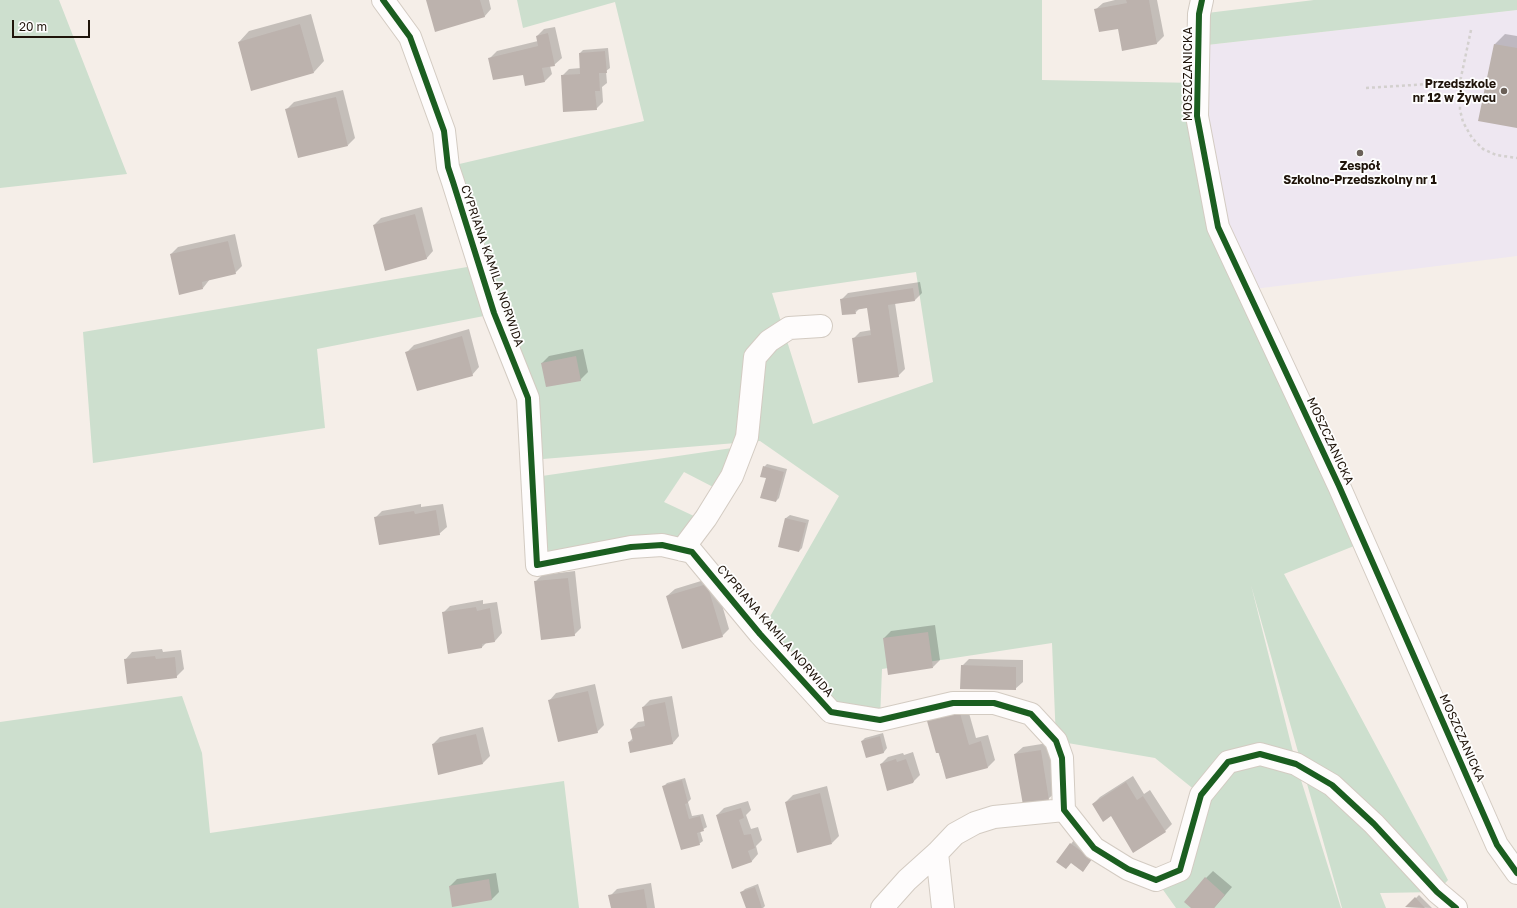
<!DOCTYPE html>
<meta charset="utf-8">
<style>
body{margin:0}
#map{position:relative;width:1517px;height:908px;overflow:hidden;background:#f5eee8;font-family:"Golos Text",sans-serif}
canvas{display:block}
.scale{position:absolute;left:12px;top:20px;width:78px;height:18px;box-sizing:border-box;border:2px solid #1f140a;border-top:0;padding-left:5px;font-size:12px;line-height:14px;white-space:nowrap;color:#1f140a;-webkit-text-stroke:3px #fefefe;paint-order:stroke}
</style>
<div id="map">
<canvas width="1517" height="908"></canvas>
<div class="scale">20 m</div>
</div>
<script>
const ctx = document.querySelector('canvas').getContext('2d');
ctx.lineJoin = 'round';
function fillPath(path, color) { ctx.fillStyle = color; ctx.fill(path, 'evenodd'); }
const shape = rows => new Path2D(rows.map(r => 'M' + r).join(''));
function stroke(path, color, width, dash) { ctx.strokeStyle = color; ctx.lineWidth = width; ctx.lineCap = dash ? 'butt' : 'round'; ctx.setLineDash(dash || []); ctx.stroke(path); }
function drawText(font, color, halo, rows, align = 'center') {
  ctx.font = font + ' "Golos Text",sans-serif'; ctx.lineWidth = 3.5; ctx.setLineDash([]); ctx.textBaseline = 'middle'; ctx.strokeStyle = halo; ctx.fillStyle = color; for (const [text, x, y, turn = 0] of rows) {
    ctx.save(); ctx.translate(x, y); ctx.rotate((+turn || 0) * Math.PI / 180); ctx.textAlign = isNaN(turn) ? turn : align; if (halo) ctx.strokeText(text, 0, 0); ctx.fillText(text, 0, 0); ctx.restore();
  }
}
fillPath(shape([
 [1517,10,1517,256,1246,290,1218,227,1198,46]
]), '#eee7f1');
fillPath(shape([
 [0,0,59,0,127,174,0,188],
 [517,0,1042,0,1042,80,1197,83,1218,227,1364,542,1284,574,1448,880,1437,892,1380,893,1386,908,1342,908,1251,585,1296,764,1341,908,1176,908,1156,880,1180,870,1201,795,1155,758,1056,741,1052,643,882,669,880,720,831,712,760,634,839,496,760,441,531,460,528,398,494,314,317,349,325,428,93,463,83,332,479,265,455,165,644,121,615,2,523,28],
 [916,272,933,382,813,424,772,293],
 [1314,0,1517,0,1517,10,1198,46,1199,14],
 [739,447,717,489,684,472,664,502,696,517,680,541,548,554,543,539,542,476],
 [182,696,202,753,210,833,564,781,579,908,0,908,0,722]
]), '#cddfce');
fillPath(shape([
 [427,0,489,0,491,9,484,17],
 [1115,0,1157,0,1164,36,1157,43,1123,50,1119,27,1095,10,1103,3],
 [311,14,324,61,314,72,239,42,249,31],
 [555,27,562,58,554,65,550,66,552,74,545,81,524,74,490,58,497,51,538,41,537,36,544,29],
 [1505,34,1517,36,1517,127,1495,44],
 [608,48,610,68,606,71,607,83,602,87,603,102,596,109,562,76,569,69,581,68,580,53,583,50],
 [343,90,355,138,348,145,286,110,294,102],
 [422,207,433,251,426,259,374,225,381,218],
 [235,234,242,266,235,273,210,279,203,288,171,254,178,247],
 [920,282,922,293,915,300,895,303,905,369,898,376,853,339,860,332,872,330,868,307,859,309,855,313,841,300,848,293],
 [469,329,479,367,472,375,407,352,414,345],
 [583,349,588,372,580,380,542,363,549,356],
 [767,464,787,469,779,498,776,501,764,467],
 [421,504,421,507,443,504,447,527,439,534,375,518,382,511],
 [790,515,809,520,802,548,799,551,779,546,786,518],
 [575,571,581,628,574,635,535,582,542,575],
 [714,577,729,629,722,636,667,596,675,589],
 [483,600,483,604,497,602,502,633,495,641,487,642,482,647,443,613,450,606],
 [935,625,940,660,933,667,884,638,891,631],
 [162,649,163,652,181,650,184,669,176,677,125,660,132,652],
 [969,659,1023,660,1023,682,1015,689,962,666],
 [595,684,604,725,597,732,549,701,556,693],
 [672,696,679,736,672,744,629,742,633,738,631,729,638,722,645,721,643,707,650,700],
 [967,706,976,738,988,735,995,760,988,767,947,778,928,722,936,714],
 [483,727,490,756,483,763,433,744,440,737],
 [883,733,887,748,884,752,866,756,862,741,865,738],
 [1048,743,1056,792,1048,799,1015,754,1023,747],
 [913,752,920,775,912,783,881,764,888,757,903,753,904,755],
 [1133,776,1144,794,1150,790,1172,824,1165,831,1112,815,1093,804,1100,797],
 [685,778,691,799,688,802,692,816,703,814,707,827,700,831,703,841,699,844,664,786,667,783],
 [827,786,839,836,832,843,786,802,793,795],
 [748,801,751,810,746,815,751,829,758,827,762,840,756,846,758,854,751,862,717,815,724,808],
 [1074,840,1095,855,1083,871,1071,844],
 [1213,871,1232,887,1214,908,1192,908,1206,878],
 [496,873,499,892,492,899,453,906,450,886,457,879],
 [651,883,655,908,612,908,610,896,617,889],
 [758,884,765,906,763,908,747,908,741,893,745,889],
 [1419,895,1432,908,1407,907]
]), '#0003');
fillPath(shape([
 [426,0,480,0,485,17,435,32],
 [1126,0,1149,0,1157,44,1122,51,1118,29,1099,32,1094,9,1127,3],
 [300,24,314,73,251,91,238,42],
 [548,33,555,66,542,68,545,82,525,86,523,75,493,80,488,58,538,46,536,36],
 [1494,44,1517,48,1517,128,1478,121],
 [605,51,607,73,599,73,600,91,595,91,597,110,563,112,561,75,580,74,579,53],
 [336,97,348,146,298,158,285,109],
 [415,214,427,259,385,271,373,225],
 [228,241,236,274,202,282,203,289,179,295,170,254],
 [913,288,915,301,888,305,899,377,858,383,852,338,871,335,867,308,855,310,856,314,842,315,840,299],
 [462,336,473,376,417,391,405,352],
 [576,356,581,381,546,387,541,363],
 [763,466,784,472,776,502,760,498,766,478,760,477],
 [436,510,440,535,379,545,374,517,414,511,415,514],
 [785,518,806,523,799,552,778,547],
 [568,578,575,636,541,640,534,581],
 [707,584,723,637,682,649,666,596],
 [476,607,477,611,490,608,495,642,482,644,482,648,448,654,442,612],
 [928,632,933,668,888,675,883,638],
 [155,656,156,659,175,657,177,678,127,684,124,659],
 [961,665,1016,667,1016,690,960,689],
 [588,691,598,733,558,742,548,700],
 [665,702,673,744,630,753,628,742,633,741,630,729,645,726,642,707],
 [960,713,969,745,981,741,988,768,946,779,939,753,936,753,927,721],
 [476,734,483,764,438,775,432,744],
 [880,736,884,753,866,758,861,741],
 [1041,750,1049,800,1023,805,1014,754],
 [896,759,897,762,906,759,914,781,913,783,887,791,880,764],
 [682,780,688,803,685,804,689,819,700,816,704,831,697,833,700,845,681,850,662,786],
 [1126,782,1137,800,1143,796,1166,832,1133,853,1111,816,1103,822,1092,804],
 [820,793,832,844,797,853,785,802],
 [741,808,744,818,739,820,744,835,751,834,755,848,748,851,752,862,732,869,716,815],
 [1070,843,1092,859,1083,872,1071,863,1066,869,1056,862],
 [1205,877,1225,895,1214,908,1191,908,1184,902],
 [489,879,492,900,452,907,449,886],
 [755,887,762,908,746,908,740,892],
 [644,889,647,908,611,908,608,895],
 [1415,897,1425,908,1405,907]
]), '#bcb2ad');
const minor = shape([
 [383,0,410,37,444,131,448,167,453,182,494,313,528,398,537,565,631,547,662,545,692,552,760,634,831,712,880,720,953,703,994,703,1031,714,1056,741,1062,758,1064,810,1094,848,1128,869,1156,880,1180,870,1201,795,1228,762,1260,754,1296,764,1332,785,1374,824,1437,892,1456,908],
 [1202,0,1199,14,1197,116,1218,227,1339,486,1497,845,1517,873],
 [682,550,706,518,732,476,747,437,755,357,769,341,789,328,821,326],
 [937,853,943,908],
 [882,908,907,880,937,853,955,834,975,823,994,817,1064,810]
]);
stroke(minor, '#d3cbc2', 24);
stroke(shape([
 [1471,30,1460,82,1460,110,1463,122,1472,138,1483,149,1496,155,1517,158],
 [1366,88,1460,82]
]), '#d3d0ce', 2.5, [3, 3]);
stroke(minor, '#fefcfc', 22);
stroke(shape([
 [383,0,410,37,444,131,448,167,453,182,494,313,528,398,537,565,631,547,662,545,692,552,760,634,831,712,880,720,953,703,994,703,1031,714,1056,741,1062,758,1064,810,1094,848,1128,869,1156,880,1180,870,1201,795,1228,762,1260,754,1296,764,1332,785,1374,824,1437,892,1456,908],
 [1202,0,1199,14,1197,116,1218,227,1339,486,1497,845,1517,873]
]), '#1b5e20', 6);
for (const [x, y, r, color] of [
 [1504,91,4,"#6a6058"],
 [1360,153,4,"#6a6058"]
]) { const dot = new Path2D(); dot.arc(x, y, r, 0, 2 * Math.PI); ctx.fillStyle = color; ctx.fill(dot); stroke(dot, '#fefefe', 1.5); }
drawText('12px', '#1f140a', '#fefefe', [
 ["MOSZCZANICKA",1188,74,-90],
 ["CYPRIANA KAMILA NORWIDA",492,266,71],
 ["MOSZCZANICKA",1330,441,65],
 ["CYPRIANA KAMILA NORWIDA",775,631,49],
 ["MOSZCZANICKA",1462,738,66]
]);
drawText('bold 12px', '#1f140a', '#fefefe', [
 ["Przedszkole",1496,84],
 ["nr 12 w Żywcu",1496,98],
 ["Zespół",1360,166,"center"],
 ["Szkolno-Przedszkolny nr 1",1360,180,"center"]
], 'right');
</script>
